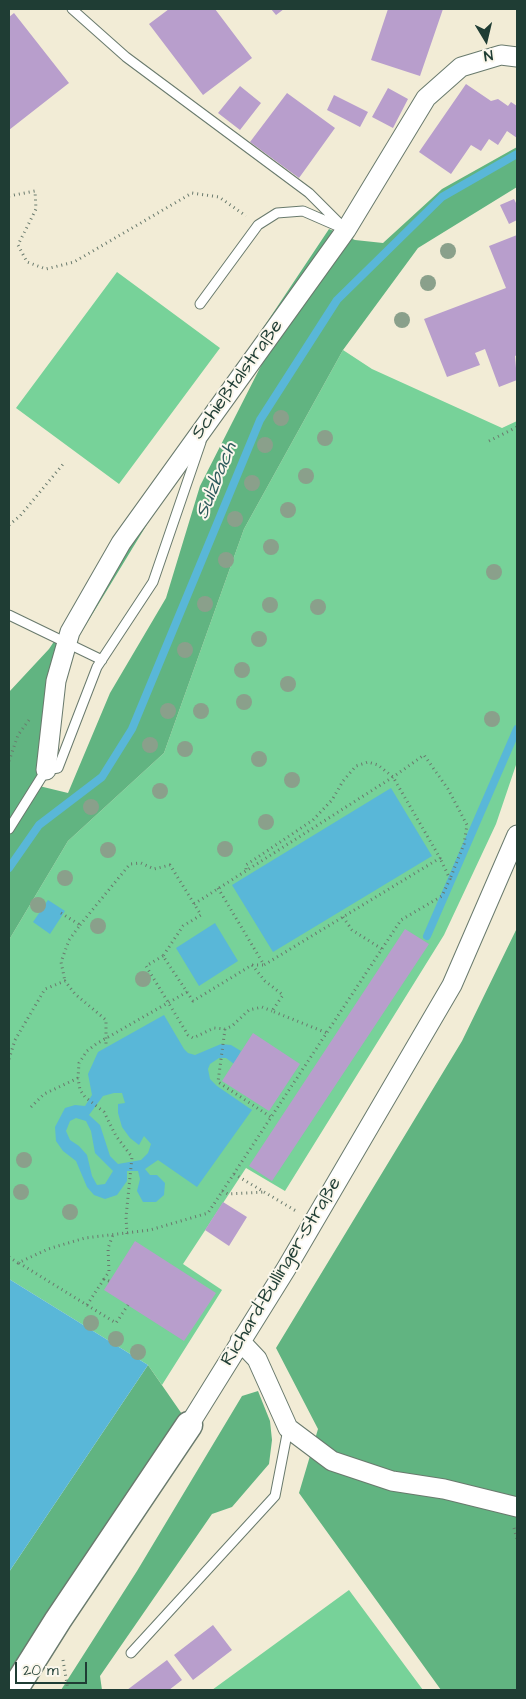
<!DOCTYPE html>
<meta charset="utf-8">
<style>
body{margin:0}
#map{position:relative;width:526px;height:1699px;overflow:hidden;background:#f2ecd6;font-family:"Architects Daughter",sans-serif}
canvas{display:block}
.frame{position:absolute;inset:0;border:10px solid #1f3d34;pointer-events:none}
.north{position:absolute;left:461px;top:15px;width:50px;height:50px;-webkit-text-stroke:4px #fbf7ec;paint-order:stroke;rotate:171deg;font-size:14px;font-weight:700;line-height:20px;text-align:center;color:#1f3d34}
.north::after{content:'';display:block;margin:auto;width:18px;height:22px;background:#1f3d34;clip-path:polygon(50% 0,100% 100%,50% 72%,0 100%)}
.scale{position:absolute;left:15px;top:1662px;width:72px;height:22px;box-sizing:border-box;border:2px solid #1f3d34;border-top:0;padding-left:6px;font-size:15px;line-height:18px;white-space:nowrap;color:#1f3d34;-webkit-text-stroke:4px #fbf7ec;paint-order:stroke}
</style>
<div id="map">
<canvas width="526" height="1699"></canvas>
<div class="frame"></div>
<div class="north">N</div>
<div class="scale">20 m</div>
</div>
<script>
const ctx = document.querySelector('canvas').getContext('2d');
ctx.lineJoin = 'round';
function fillPath(path, color) { ctx.fillStyle = color; ctx.fill(path, 'evenodd'); }
const shape = rows => new Path2D(rows.map(r => 'M' + r).join(''));
function stroke(path, color, width, dash) { ctx.strokeStyle = color; ctx.lineWidth = width; ctx.lineCap = dash ? 'butt' : 'round'; ctx.setLineDash(dash || []); ctx.stroke(path); }
function drawText(font, color, halo, rows, align = 'center') {
  ctx.font = font + ' "Architects Daughter",sans-serif'; ctx.lineWidth = 4; ctx.setLineDash([]); ctx.textBaseline = 'middle'; ctx.strokeStyle = halo; ctx.fillStyle = color; for (const [text, x, y, turn = 0] of rows) {
    ctx.save(); ctx.translate(x, y); ctx.rotate((+turn || 0) * Math.PI / 180); ctx.textAlign = isNaN(turn) ? turn : align; if (halo) ctx.strokeText(text, 0, 0); ctx.fillText(text, 0, 0); ctx.restore();
  }
}
fillPath(shape([
 [117,272,220,348,119,484,16,408],
 [343,350,372,369,502,428,517,421,517,762,496,824,444,935,285,1191,246,1168,183,1264,222,1290,162,1385,148,1365,9,1279,9,940,68,841,164,753,244,529],
 [349,1590,423,1690,212,1690]
]), '#77d299');
fillPath(shape([
 [517,147,517,187,418,248,343,350,244,529,164,753,68,841,9,940,9,692,49,649,329,229,355,240,383,243,442,189],
 [267,354,200,486,166,598,110,693,68,793,35,785,73,646,194,447],
 [517,928,517,1690,441,1690,299,1493,318,1429,276,1348,462,1041],
 [148,1365,184,1417,9,1690,9,1572],
 [258,1391,270,1421,272,1440,269,1464,232,1507,212,1514,100,1676,102,1690,61,1690,137,1571,242,1396]
]), '#61b481');
fillPath(shape([
 [391,788,432,856,273,952,232,885],
 [48,900,65,911,50,934,33,922],
 [215,923,238,961,199,986,176,948],
 [164,1015,184,1049,188,1053,195,1055,221,1044,231,1045,241,1051,234,1064,226,1058,219,1058,210,1064,208,1069,210,1079,217,1086,252,1110,197,1187,158,1160,145,1169,150,1175,157,1175,165,1183,164,1195,156,1202,143,1202,137,1191,140,1179,138,1171,127,1171,127,1181,117,1195,105,1199,94,1195,87,1187,76,1161,63,1151,56,1141,55,1127,65,1108,75,1105,85,1106,92,1095,88,1074,98,1052],
 [114,1093,122,1093,125,1103,118,1104,118,1113,122,1127,130,1138,139,1145,144,1136,151,1144,148,1153,141,1160,118,1164,110,1156,100,1125,89,1115,103,1096],
 [76,1118,86,1121,91,1131,95,1153,113,1171,105,1184,97,1185,92,1176,87,1155,79,1146,70,1140,66,1131,70,1121],
 [9,1279,148,1365,9,1572]
]), '#59b7d8');
stroke(shape([
 [9,868,39,825,102,777,132,729,260,420,337,300,442,197,517,154],
 [427,936,517,729]
]), '#59b7d8', 8);
fillPath(shape([
 [169,9,215,9,252,58,203,95,149,24],
 [271,9,284,9,276,15],
 [388,9,443,9,420,76,371,60],
 [14,13,69,83,9,130,9,17],
 [466,84,491,101,498,99,508,106,511,102,517,106,517,138,507,131,498,145,489,139,481,151,471,145,451,174,419,152],
 [240,86,261,103,240,130,218,113],
 [388,88,408,99,393,128,372,117],
 [287,93,335,128,299,178,250,142],
 [334,95,368,112,360,127,327,110],
 [514,199,517,205,517,220,509,224,500,205],
 [517,235,517,355,515,356,517,380,499,387,485,349,475,353,480,365,447,377,424,319,506,288,489,246],
 [405,929,429,944,272,1181,249,1166],
 [253,1033,300,1064,269,1111,222,1081],
 [223,1202,247,1217,229,1246,205,1230],
 [135,1241,216,1293,184,1341,104,1290],
 [213,1625,232,1650,193,1680,174,1655],
 [167,1660,182,1680,169,1690,127,1690]
]), '#b89ecc');
const lane = shape([
 [72,9,126,57,309,193,346,230],
 [200,304,258,225,277,213,303,211,342,228],
 [9,615,102,660],
 [9,829,46,770,58,768,97,667,153,582,201,442],
 [131,1653,275,1496,288,1429]
]);
const street = shape([
 [46,770,56,681,70,632,121,543,346,230,426,98,461,67,501,55,517,57],
 [240,1341,257,1359,288,1428,332,1461,392,1481,444,1489,517,1507],
 [189,1425,286,1269,452,985,517,835]
]);
const secondary = shape([
 [14,1690,58,1620,189,1425]
]);
stroke(lane, '#697a6d', 11);
stroke(street, '#697a6d', 21);
stroke(secondary, '#697a6d', 29);
stroke(shape([
 [9,196,35,191,36,209,18,245,27,262,46,269,74,262,192,193,219,197,246,216],
 [489,441,517,427],
 [9,525,20,516,64,463],
 [9,761,18,735,29,720],
 [218,888,264,965,440,858,393,777,378,765,368,762,356,766,343,781,332,800,313,820,246,865,246,870],
 [194,904,393,777,424,755,448,789,467,825,464,844,450,879],
 [61,913,80,925,69,940,61,962,65,981],
 [343,917,352,930,382,949],
 [80,925,130,864,141,863,154,869,170,865,201,915,183,926,163,956,187,992,96,1044,87,1051,79,1063,78,1078,80,1090,85,1097,104,1112,116,1136,132,1157,126,1217,127,1234],
 [163,956,146,966,188,1035,193,1038,214,1028,225,1029,232,1026,249,1010,262,1007,272,1011],
 [252,965,265,981,283,995,272,1011,327,1033],
 [187,992,193,1001,252,965,263,965],
 [225,1029,218,1082,271,1117],
 [9,1059,15,1040,45,989,65,981,75,994,106,1020,106,1047],
 [31,1107,44,1094,78,1078],
 [234,1174,296,1211],
 [222,1191,228,1194,264,1192],
 [9,1257,18,1263,48,1249,85,1238,150,1230,208,1213,401,920,442,896,450,879,440,858],
 [19,1263,116,1323,128,1305],
 [109,1281,104,1279,109,1272,108,1248,113,1235],
 [87,1305,104,1279],
 [514,1528,517,1539],
 [63,1660,68,1690]
]), '#697a6d', 3, [1, 4]);
stroke(lane, '#fff', 9);
stroke(street, '#fff', 19);
stroke(secondary, '#fff', 26);
ctx.fillStyle = '#8aa08b';
for (const [x, y] of [
 [448,251],
 [428,283],
 [402,320],
 [281,418],
 [325,438],
 [265,445],
 [306,476],
 [252,483],
 [288,510],
 [235,519],
 [271,547],
 [226,560],
 [494,572],
 [205,604],
 [270,605],
 [318,607],
 [259,639],
 [185,650],
 [242,670],
 [288,684],
 [244,702],
 [168,711],
 [201,711],
 [492,719],
 [150,745],
 [185,749],
 [259,759],
 [292,780],
 [160,791],
 [91,807],
 [266,822],
 [225,849],
 [108,850],
 [65,878],
 [38,905],
 [98,926],
 [143,979],
 [24,1160],
 [21,1192],
 [70,1212],
 [91,1323],
 [116,1339],
 [138,1352]
]) { ctx.beginPath(); ctx.arc(x, y, 8, 0, 2 * Math.PI); ctx.fill(); }
drawText('19px', '#1f3d34', '#fbf7ec', [
 ["Schießtalstraße",238,380,-54],
 ["Richard-Bullinger-Straße",282,1272,-59]
]);
drawText('italic 20px', '#2e5c5d', '#fbf7ec', [
 ["Sulzbach",217,481,-68]
]);
</script>
